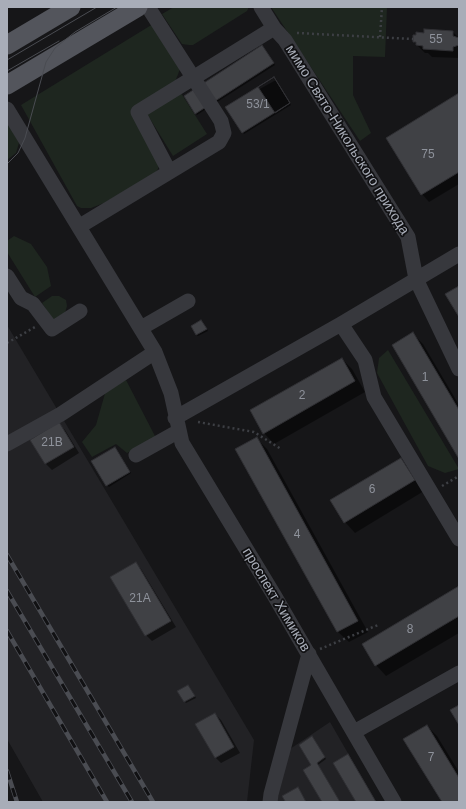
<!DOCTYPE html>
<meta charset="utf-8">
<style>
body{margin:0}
#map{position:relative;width:466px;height:809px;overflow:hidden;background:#161618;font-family:Helvetica,sans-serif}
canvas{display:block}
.frame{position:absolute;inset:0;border:8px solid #a8adb8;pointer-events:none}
</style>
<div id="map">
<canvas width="466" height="809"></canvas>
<div class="frame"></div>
</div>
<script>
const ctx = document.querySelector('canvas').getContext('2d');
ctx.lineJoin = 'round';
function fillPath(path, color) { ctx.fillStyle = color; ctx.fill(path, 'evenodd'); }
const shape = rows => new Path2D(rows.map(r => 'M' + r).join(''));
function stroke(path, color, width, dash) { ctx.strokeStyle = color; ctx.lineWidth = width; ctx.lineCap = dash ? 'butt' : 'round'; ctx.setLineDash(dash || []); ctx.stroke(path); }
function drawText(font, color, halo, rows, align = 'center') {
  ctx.font = font + ' Helvetica,sans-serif'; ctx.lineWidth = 3.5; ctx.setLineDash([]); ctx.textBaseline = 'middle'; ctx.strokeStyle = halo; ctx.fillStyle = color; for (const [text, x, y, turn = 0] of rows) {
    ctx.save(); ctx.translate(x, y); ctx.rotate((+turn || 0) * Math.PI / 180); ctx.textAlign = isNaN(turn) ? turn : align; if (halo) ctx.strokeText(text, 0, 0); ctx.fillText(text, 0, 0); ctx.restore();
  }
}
fillPath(shape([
 [7,325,254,740,247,802,43,802,7,739],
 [330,722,376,802,275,802,290,749]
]), '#222225');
fillPath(shape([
 [174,7,248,7,248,9,247,11,193,45,189,45,182,44,162,14],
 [271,7,387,7,385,57,353,56,353,95,371,133,360,141],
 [153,24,180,69,175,82,140,105,159,163,158,169,155,174,104,203,91,208,81,208,77,206,21,105],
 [181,93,207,134,173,156,147,114],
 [7,121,19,143,16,153,7,160],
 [14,236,31,244,47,267,51,286,35,297,7,252,7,241],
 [52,296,59,296,66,300,67,306,65,313,53,320,42,303],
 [388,350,459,469,445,473,428,466,377,373,379,358],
 [126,380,156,438,127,453,116,444,92,457,82,442,96,425,106,390]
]), '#1e261f');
fillPath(shape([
 [453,32,459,38,459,58,432,57,428,53,425,53,414,42],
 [263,48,275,65,197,115,195,113],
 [276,80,291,105,244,134,227,107],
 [459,95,459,184,429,202,422,194],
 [203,323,208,331,198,336,196,335],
 [413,334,423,344,459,405,459,457],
 [342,359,352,369,365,392,274,444,264,433],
 [59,424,65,430,79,453,52,470,46,464,32,440],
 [256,438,267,449,368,632,349,642,338,632,237,449],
 [117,450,131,473,109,487,107,485],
 [401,459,411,470,424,491,355,533,345,522],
 [135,563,141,569,176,627,152,641,146,635],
 [459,588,459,633,386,676,376,665],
 [190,688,196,698,186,703,185,702],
 [215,714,221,720,240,753,221,763,215,757],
 [427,726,437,736,459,772,459,802,443,802],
 [313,739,326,759,318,765,340,802,323,802]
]), '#0007');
const building = shape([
 [424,29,453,31,453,36,459,38,459,45,453,47,453,51,423,49,423,46,416,45,416,42,413,42,413,35,416,35,416,32,424,33,424,29],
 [262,45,274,63,195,114,184,96,262,45],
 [274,77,290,103,275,113,258,87,274,77],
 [274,77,290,103,242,133,225,107,274,77],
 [459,93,459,172,421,195,386,138,459,93],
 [459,286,459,317,445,294,459,286],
 [201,320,207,329,196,335,191,326,201,320],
 [413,332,459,410,459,459,392,345,413,332],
 [342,358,355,381,263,434,250,410,342,358],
 [59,422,74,447,45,464,30,440,59,422],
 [257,437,358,621,337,632,235,449,257,437],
 [115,447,130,472,106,486,91,461,115,447],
 [401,458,415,480,344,523,330,500,401,458],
 [136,562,171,621,145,636,110,577,136,562],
 [459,586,459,616,375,666,362,644,459,586],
 [188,685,195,696,184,702,177,691,188,685],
 [459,705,459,725,450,710,459,705],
 [215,713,234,747,215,758,195,724,215,713],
 [427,725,459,778,459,802,442,802,403,739,427,725],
 [312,736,325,757,317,763,340,802,322,802,303,770,311,765,299,745,312,736],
 [348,754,376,802,356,802,333,763,348,754],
 [298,787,306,802,283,802,285,801,282,796,298,787]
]);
fillPath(building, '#404145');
stroke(building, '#303034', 1);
stroke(shape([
 [297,33,413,39],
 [380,37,382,7],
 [7,343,35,327],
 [198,422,254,432,281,449],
 [442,486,459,476],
 [320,649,378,625]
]), '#3d3f44', 2.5, [2, 3]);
stroke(shape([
 [261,7,274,28,285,40,408,237,416,279,459,369],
 [7,109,155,352,171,393,182,443,274,595,394,802],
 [169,171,138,112,274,28],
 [80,226,219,142,224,133,221,121,148,7],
 [7,276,21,298,33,304,52,329,80,311],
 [341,324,365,360,374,397,459,539],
 [141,328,188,301],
 [175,418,341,324,459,254],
 [7,444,61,414,155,352],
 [136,455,179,431],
 [354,732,459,673],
 [270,802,271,794,309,654]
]), '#37383d', 15);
stroke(shape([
 [7,45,71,7],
 [7,85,138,7]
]), '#53555c', 19);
stroke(shape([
 [7,60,97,7],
 [7,71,59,41],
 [7,164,18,153,25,138,46,62,55,48,75,32,117,7]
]), '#4a4c52', 1);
const rail = shape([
 [7,555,153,802],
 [7,591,132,802],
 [7,631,107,802],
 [7,771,17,802]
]);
stroke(rail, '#4a4c52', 4.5);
stroke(rail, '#111113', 3, [9]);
drawText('12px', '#8e929b', null, [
 ["55",436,40],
 ["53/1",258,105],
 ["75",428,155],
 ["1",425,378],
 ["2",302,396],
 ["21В",52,443],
 ["6",372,490],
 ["4",297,535],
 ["21А",140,599],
 ["8",410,630],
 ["7",431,758]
]);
drawText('14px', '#a8adb8', '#111113', [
 ["мимо Свято-Никольского прихода",347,140,58],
 ["проспект Химиков",276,600,59]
]);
</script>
